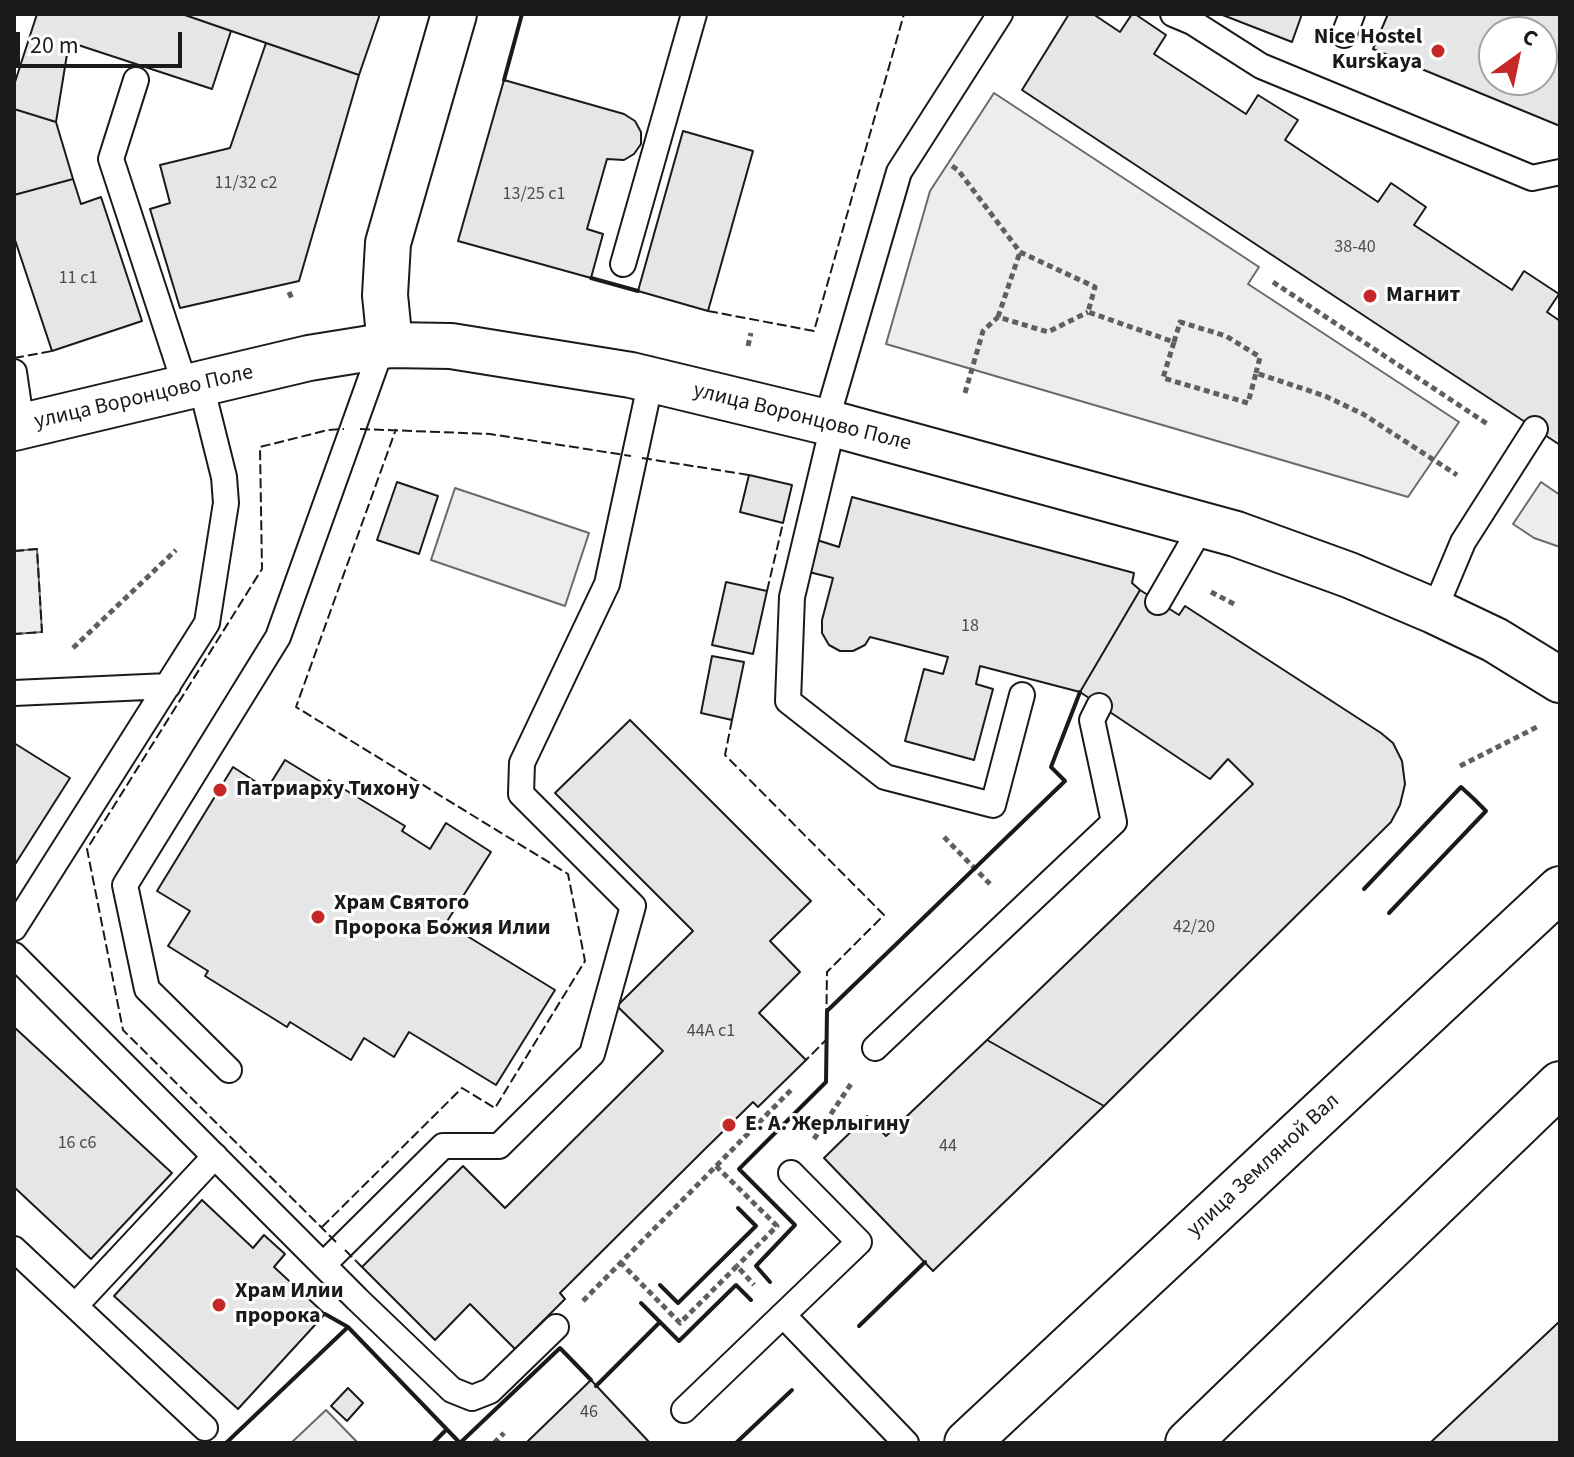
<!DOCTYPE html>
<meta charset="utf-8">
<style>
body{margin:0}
#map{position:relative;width:1574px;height:1457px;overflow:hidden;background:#fff;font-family:"Source Sans 3",sans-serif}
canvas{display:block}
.frame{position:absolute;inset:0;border:16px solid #1a1a1a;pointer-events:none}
.north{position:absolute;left:1478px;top:16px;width:80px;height:80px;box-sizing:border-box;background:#fff;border:2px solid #a3a3a3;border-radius:50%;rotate:33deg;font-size:22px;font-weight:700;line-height:32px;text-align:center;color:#1a1a1a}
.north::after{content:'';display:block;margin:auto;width:28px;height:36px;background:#c62828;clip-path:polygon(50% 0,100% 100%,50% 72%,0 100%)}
.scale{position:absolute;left:16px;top:32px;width:166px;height:36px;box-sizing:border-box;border:4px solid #1a1a1a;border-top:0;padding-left:10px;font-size:24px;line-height:28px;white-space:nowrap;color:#1a1a1a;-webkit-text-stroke:6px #fff;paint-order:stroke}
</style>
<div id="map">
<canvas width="1574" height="1457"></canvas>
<div class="frame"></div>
<div class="north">С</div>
<div class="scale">20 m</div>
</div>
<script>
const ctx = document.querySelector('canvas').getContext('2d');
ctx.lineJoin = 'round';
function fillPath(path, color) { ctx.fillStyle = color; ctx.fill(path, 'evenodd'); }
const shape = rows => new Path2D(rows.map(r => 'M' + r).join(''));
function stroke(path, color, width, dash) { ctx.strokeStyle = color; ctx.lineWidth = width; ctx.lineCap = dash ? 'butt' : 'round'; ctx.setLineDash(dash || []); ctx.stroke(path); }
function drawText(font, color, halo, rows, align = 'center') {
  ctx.font = font + ' "Source Sans 3",sans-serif'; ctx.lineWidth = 6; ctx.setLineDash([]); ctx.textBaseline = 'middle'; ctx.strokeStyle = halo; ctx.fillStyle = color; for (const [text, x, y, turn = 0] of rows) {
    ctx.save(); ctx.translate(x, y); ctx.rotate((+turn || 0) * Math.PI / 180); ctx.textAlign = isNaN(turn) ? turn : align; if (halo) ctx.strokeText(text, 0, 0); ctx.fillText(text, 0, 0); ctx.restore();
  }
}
const green = shape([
 [994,93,1259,267,1248,284,1459,422,1408,497,886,344,930,191,994,93],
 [1541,482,1560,495,1560,547,1534,538,1513,524,1541,482],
 [455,488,589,533,565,606,431,560,455,488],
 [37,549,42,632,14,634,14,551,37,549],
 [326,1410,358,1443,291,1443,326,1410]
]);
fillPath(green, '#ededed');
stroke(green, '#6a6a6a', 2);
const building = shape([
 [37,14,182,14,231,31,212,89,69,42,56,122,14,109,14,85,37,14],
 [182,14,380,14,359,75,182,14],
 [1069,14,1093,14,1120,32,1132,14,1135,14,1166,35,1154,54,1246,114,1258,95,1298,120,1285,140,1378,202,1391,183,1426,207,1414,225,1512,290,1524,271,1559,294,1547,312,1560,321,1560,445,1022,90,1069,14],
 [1220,14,1302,14,1292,42,1220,14],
 [1388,14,1560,14,1560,126,1373,49,1388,14],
 [1494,32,1542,32,1542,80,1494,80,1494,32],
 [266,43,359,75,299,281,180,308,150,209,170,203,160,165,230,148,266,43],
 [504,80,624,114,635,121,641,132,641,144,634,154,624,160,607,159,587,229,603,234,591,278,458,241,504,80],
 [14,109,56,122,73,179,14,195,14,109],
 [683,131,753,151,708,311,638,291,683,131],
 [73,179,81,204,101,197,142,321,52,351,14,237,14,195,73,179],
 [749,475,792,485,783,523,740,512,749,475],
 [397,482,438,496,419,554,377,540,397,482],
 [852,497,1134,573,1132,583,1140,590,1080,692,980,666,976,684,993,689,974,760,905,741,924,669,943,674,948,657,870,637,865,645,853,651,840,651,829,645,822,633,822,620,833,578,809,572,817,540,839,547,852,497],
 [726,582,767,591,753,654,712,645,726,582],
 [1140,590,1179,615,1185,606,1381,733,1393,743,1402,761,1405,784,1400,805,1391,822,1104,1106,987,1040,1253,784,1228,759,1210,779,1080,692,1140,590],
 [712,656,744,662,732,720,701,713,712,656],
 [630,720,811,901,770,941,800,972,759,1013,806,1060,758,1107,753,1102,704,1150,560,1293,565,1299,515,1349,470,1304,435,1340,362,1267,463,1166,505,1208,663,1051,617,1006,693,931,555,793,630,720],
 [14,743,70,778,14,866,14,743],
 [285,760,326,785,329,780,405,826,402,831,430,849,446,823,491,852,446,923,555,990,496,1085,409,1032,394,1057,364,1038,351,1060,290,1022,287,1027,205,976,208,971,168,946,190,911,157,891,233,767,267,789,285,760],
 [14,1027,172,1173,91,1259,14,1187,14,1027],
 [987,1040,1104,1106,933,1271,824,1158,867,1116,886,1136,987,1040],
 [202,1200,253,1248,264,1235,285,1254,274,1267,325,1314,238,1409,114,1296,202,1200],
 [1560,1321,1560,1443,1430,1443,1560,1321],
 [591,1380,650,1443,526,1443,591,1380],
 [348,1388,363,1403,347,1421,331,1406,348,1388]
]);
fillPath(building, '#e6e6e6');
stroke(building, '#1a1a1a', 2);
const lane = shape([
 [1173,14,1192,22,1261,66,1532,178,1560,172],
 [1344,35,1352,14],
 [136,80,111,159,186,388],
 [623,264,694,14],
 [14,372,22,427],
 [826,422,899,172,1000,14],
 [833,425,792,597,788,701,885,777,993,805,1022,695],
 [1158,602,1203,524],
 [1434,611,1463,542,1535,429],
 [14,693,168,686],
 [14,928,207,623,226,503,224,477,201,385],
 [14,955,357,1299,452,1390,472,1398,490,1391,556,1327],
 [875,1048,1114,822,1092,720,1099,706],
 [229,1070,147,989,125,885,278,637,382,347],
 [791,1173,859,1242,783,1315,906,1443],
 [14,1249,75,1306,215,1156],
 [323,1265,443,1146,499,1146,592,1054,633,906,521,794,522,763,607,584,651,380],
 [75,1306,205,1428],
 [684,1410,783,1315]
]);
const street = shape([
 [390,345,385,295,388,243,454,14]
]);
const secondary = shape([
 [14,428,309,358,390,345,451,346,631,375,826,422,1236,534,1349,575,1434,611,1495,640,1560,680]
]);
const primary = shape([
 [967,1443,1560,889],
 [1188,1443,1560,1084]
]);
stroke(lane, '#1a1a1a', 28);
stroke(street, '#1a1a1a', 48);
stroke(secondary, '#1a1a1a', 48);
stroke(primary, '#1a1a1a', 48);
stroke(shape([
 [952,166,958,170,1020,252,1095,287,1088,312,1174,342,1163,378,1248,403,1256,373,1325,396,1363,414,1457,475],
 [1273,282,1489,425],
 [289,292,292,299],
 [998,317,1020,252],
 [1174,342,1180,322,1226,336,1260,357,1256,373],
 [748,346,751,333],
 [965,393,983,331,998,317,1048,332,1088,312],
 [1211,592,1234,604],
 [73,648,176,550],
 [1460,766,1537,727],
 [944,837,990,884],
 [814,1139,853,1081],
 [716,1166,777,1226,737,1266],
 [620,1262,680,1323,737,1266,754,1285],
 [583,1301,791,1090],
 [494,1443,504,1433]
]), '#5f5f5f', 5, [6, 4]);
stroke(lane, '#fff', 24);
stroke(street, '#fff', 44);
stroke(secondary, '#fff', 44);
stroke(primary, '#fff', 44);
stroke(shape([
 [708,311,814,331,904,14],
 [14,358,52,351],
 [360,429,490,434,631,456],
 [642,458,749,475],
 [14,551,37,549,42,632,14,634],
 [767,591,783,523],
 [732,720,725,755,884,915,827,972,826,1040,806,1060],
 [322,1227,462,1088,495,1108,585,961,568,874,296,707,396,429],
 [336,1242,123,1030,87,849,262,569,260,447,328,430,344,429],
 [345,1250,362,1267],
 [433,1443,446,1430]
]), '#1a1a1a', 2, [10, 4]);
stroke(shape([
 [504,80,522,14],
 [591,278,638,291],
 [1364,889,1461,787,1474,799,1486,811,1389,913],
 [770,1282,756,1266,795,1225,739,1169,826,1082,827,1011,1065,781,1051,767,1080,692],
 [660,1285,678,1303,756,1226,738,1208],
 [641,1303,660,1322],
 [325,1314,348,1327],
 [859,1326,925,1262],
 [596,1386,660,1322,679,1341,736,1285,751,1300],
 [226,1443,348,1327,460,1443],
 [433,1443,446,1430],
 [460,1443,560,1348,591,1380],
 [736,1443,792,1390]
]), '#1a1a1a', 4);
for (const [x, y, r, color] of [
 [1438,51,8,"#c62828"],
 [1370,296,8,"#c62828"],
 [220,790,8,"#c62828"],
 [318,917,8,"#c62828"],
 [729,1125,8,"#c62828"],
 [219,1305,8,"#c62828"]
]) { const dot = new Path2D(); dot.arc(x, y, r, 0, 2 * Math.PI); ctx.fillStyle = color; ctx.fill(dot); stroke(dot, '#fff', 3); }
drawText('18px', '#4d4d4d', null, [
 ["11/32 с2",246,184],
 ["13/25 с1",534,195],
 ["38-40",1355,248],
 ["11 с1",78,279],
 ["18",970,627],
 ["42/20",1194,928],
 ["44А с1",711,1032],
 ["16 с6",77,1144],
 ["44",948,1147],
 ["46",589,1413]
]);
drawText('bold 22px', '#1a1a1a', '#fff', [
 ["Nice Hostel",1422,38,"right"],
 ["Kurskaya",1422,63,"right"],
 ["Магнит",1386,296],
 ["Патриарху Тихону",236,790],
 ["Храм Святого",334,904],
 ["Пророка Божия Илии",334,929],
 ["Е. А. Жерлыгину",745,1125],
 ["Храм Илии",235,1292],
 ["пророка",235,1317]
], 'left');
drawText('22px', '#1a1a1a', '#fff', [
 ["улица Воронцово Поле",144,398,-13],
 ["улица Воронцово Поле",802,418,14],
 ["улица Земляной Вал",1264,1166,-43]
]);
</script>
